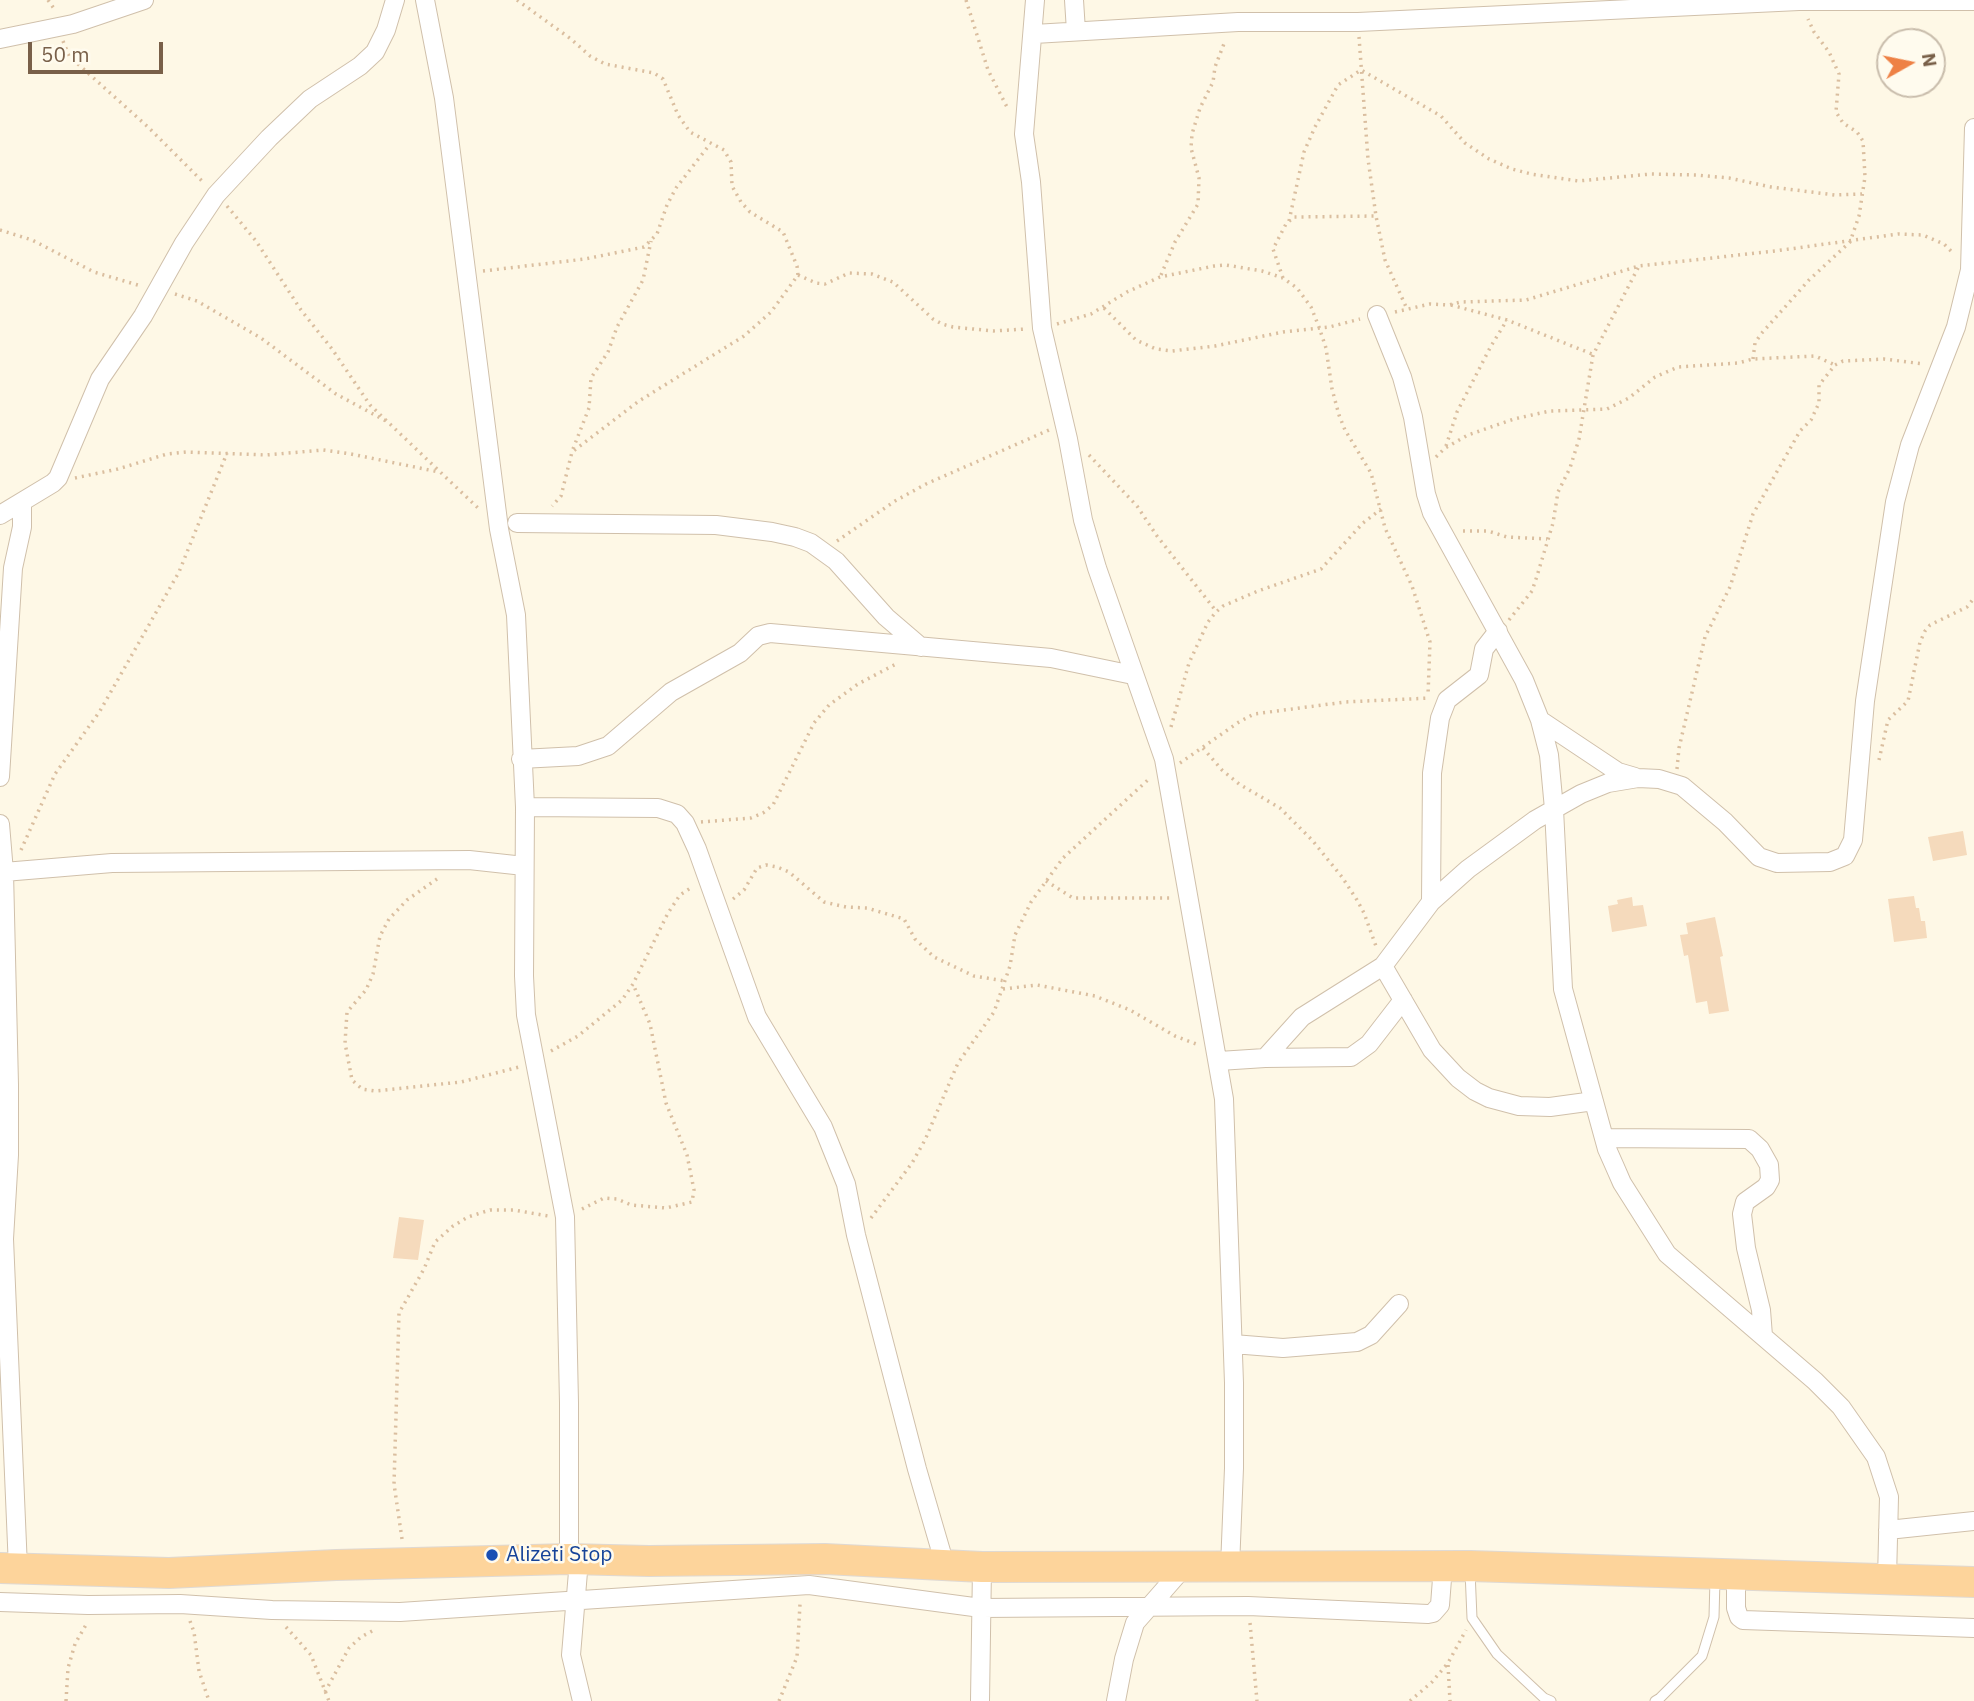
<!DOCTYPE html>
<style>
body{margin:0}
#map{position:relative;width:1974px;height:1701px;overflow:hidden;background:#fef8e6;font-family:"IBM Plex Sans",sans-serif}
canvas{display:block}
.north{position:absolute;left:1876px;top:28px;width:70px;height:70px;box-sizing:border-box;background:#fffbee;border:2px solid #c9bdac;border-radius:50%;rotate:81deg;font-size:19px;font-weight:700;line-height:28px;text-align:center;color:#796049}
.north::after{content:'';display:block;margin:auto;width:24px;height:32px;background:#ee8145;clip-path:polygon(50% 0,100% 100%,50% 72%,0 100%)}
.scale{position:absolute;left:28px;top:42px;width:135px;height:32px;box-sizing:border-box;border:4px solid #796049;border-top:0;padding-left:9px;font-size:21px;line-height:24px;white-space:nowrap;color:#796049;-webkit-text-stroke:5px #fffbee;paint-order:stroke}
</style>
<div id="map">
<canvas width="1974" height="1701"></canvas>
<div class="north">N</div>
<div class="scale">50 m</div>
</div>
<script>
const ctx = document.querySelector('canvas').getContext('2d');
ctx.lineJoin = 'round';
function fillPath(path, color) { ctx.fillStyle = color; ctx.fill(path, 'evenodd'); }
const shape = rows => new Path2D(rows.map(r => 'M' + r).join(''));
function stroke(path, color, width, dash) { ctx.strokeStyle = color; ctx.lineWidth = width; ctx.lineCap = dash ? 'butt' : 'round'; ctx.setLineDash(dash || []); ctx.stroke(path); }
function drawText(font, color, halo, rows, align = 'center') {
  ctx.font = font + ' "IBM Plex Sans",sans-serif'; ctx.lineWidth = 5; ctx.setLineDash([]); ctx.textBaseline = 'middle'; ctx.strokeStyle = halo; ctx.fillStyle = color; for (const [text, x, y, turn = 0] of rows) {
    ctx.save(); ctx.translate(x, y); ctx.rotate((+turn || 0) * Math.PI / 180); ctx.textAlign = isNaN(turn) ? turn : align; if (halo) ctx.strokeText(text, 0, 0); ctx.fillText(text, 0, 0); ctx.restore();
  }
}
fillPath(shape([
 [1963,831,1967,855,1933,861,1928,837],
 [1914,896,1916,908,1919,908,1921,921,1925,921,1927,938,1894,942,1888,899],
 [1632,897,1633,906,1643,905,1647,926,1612,932,1608,906,1618,904,1617,900],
 [1715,917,1723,956,1720,957,1729,1011,1709,1014,1707,1001,1696,1003,1688,955,1684,956,1680,935,1688,934,1686,923],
 [399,1217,424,1220,418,1260,393,1258]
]), '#f5dabc');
const service = shape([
 [1470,1571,1472,1618,1497,1654,1544,1698,1551,1701],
 [1655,1701,1660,1698,1702,1656,1714,1617,1715,1579]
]);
const minor = shape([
 [425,0,444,98,499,529,516,615,525,807,524,976,526,1015,565,1217,569,1403,569,1559],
 [1035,0,1024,134,1031,182,1042,328,1068,439,1083,520,1097,568,1164,759,1224,1099,1234,1383,1234,1468,1230,1567],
 [1074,0,1076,31],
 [1034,34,1238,22,1358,22,1799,1,1974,1],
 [0,39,73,24,144,0],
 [1377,315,1402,377,1413,417,1426,494,1432,513,1524,680,1540,720,1549,755,1554,809,1563,989,1607,1149,1615,1167,1622,1183,1667,1254,1815,1381,1841,1407,1876,1457,1889,1497,1887,1579],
 [0,515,53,483,58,478,100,379,143,316,184,243,216,195,269,138,310,99,360,66,375,52,386,30,395,0],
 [517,523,716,525,772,532,795,537,811,543,836,561,886,617,921,647],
 [1540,720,1618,772,1635,777],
 [521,759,578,756,608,746,671,692,740,653,758,636,770,633,1051,658,1133,675],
 [0,777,13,568,22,527,22,502],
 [525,807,658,808,677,814,685,823,697,849,757,1017,823,1127,846,1184,856,1235,917,1469,945,1565],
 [0,824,4,872,9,1085,9,1155,4,1239,18,1568],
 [4,872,112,863,469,860,524,866],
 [1431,902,1432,773,1440,718,1447,700,1479,675,1484,649,1498,631],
 [1383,966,1432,1050,1458,1078,1475,1091,1489,1098,1519,1106,1550,1107,1594,1101],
 [1265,1058,1351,1057,1369,1044,1403,1000],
 [1219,1061,1265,1058,1302,1017,1383,966,1431,902,1468,869,1535,820,1581,794,1608,783,1638,778,1659,779,1682,786,1725,822,1759,857,1777,863,1830,862,1845,856,1853,840,1865,701,1895,502,1910,445,1956,327,1970,270,1974,128],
 [1604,1138,1749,1139,1760,1149,1769,1165,1770,1180,1766,1187,1745,1202,1742,1214,1746,1248,1761,1310,1763,1336],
 [1233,1344,1283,1348,1357,1342,1371,1335,1399,1304],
 [1888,1530,1974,1521],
 [579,1560,571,1655,582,1701],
 [1736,1575,1736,1608,1739,1617,1743,1620,1974,1628],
 [0,1602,88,1605,180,1604,272,1610,400,1612,809,1585,981,1608,1248,1606,1428,1614,1433,1613,1440,1605,1443,1566],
 [980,1701,982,1567],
 [1116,1701,1124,1659,1135,1623,1185,1566]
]);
const trunk = shape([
 [0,1568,169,1573,336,1565,569,1559,649,1561,825,1559,982,1567,1470,1566,1974,1582]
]);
stroke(service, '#d0c0ab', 11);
stroke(minor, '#d0c0ab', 20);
stroke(trunk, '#dfd9d3', 32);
stroke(shape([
 [48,0,55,10],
 [517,0,571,39,590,56,605,64,654,73,663,79,678,115,690,132,724,150,731,162,732,186,741,202,750,212,783,232,797,266,798,275,771,312,744,336,639,401,572,452,561,496,552,506],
 [966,0,988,70,1008,109],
 [1359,37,1368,159,1376,216,1385,260,1407,309],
 [63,41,69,56,148,127,204,183],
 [227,206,256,241,301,310,332,349,370,405,478,508],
 [1289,221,1304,152,1315,127,1338,85,1361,70,1441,116,1465,143,1489,159,1512,169,1531,174,1578,181,1651,174,1696,175,1729,178,1771,187,1835,195,1862,194],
 [0,230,32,240,94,272,141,286],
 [483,271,585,259,644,247,657,234,667,205,676,188,710,144],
 [798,275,816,283,825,284,849,273,872,274,893,282,933,319,942,324,953,327,993,331,1025,329],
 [1161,275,1175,242,1198,204,1199,178,1191,148,1192,134,1200,108,1213,82,1215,67,1225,41],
 [1283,278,1273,249,1286,224,1294,217,1376,216],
 [175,294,197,301,261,338,336,394,386,421],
 [1451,305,1507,320,1592,354],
 [1104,308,1136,340,1156,349,1172,351,1215,346,1283,332,1329,327,1360,319],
 [1395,312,1430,304,1449,305,1461,302,1526,300,1639,266,1775,251,1898,234,1923,235,1944,244,1954,254],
 [1057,324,1091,314,1127,292,1160,277,1214,266,1226,265,1262,271,1283,278,1297,288,1311,307,1319,327,1326,348,1332,389,1339,415,1345,430,1371,473,1385,528,1412,586,1430,642,1428,695],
 [1753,359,1755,343,1761,334,1809,280,1850,242,1859,216,1865,177,1863,141,1857,132,1843,123,1836,112,1839,74,1829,52,1814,32,1808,19],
 [1446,446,1457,412,1491,346,1507,320],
 [573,449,589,408,591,378,608,352,617,327,643,280,651,241],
 [1089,455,1137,506,1157,536,1216,611],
 [1436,457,1445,448,1468,435,1514,419,1550,411,1607,409,1629,398,1655,377,1678,367,1738,363,1753,359,1815,356,1835,365],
 [75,478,118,469,167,454,186,452,266,455,323,450,351,454,439,472],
 [1463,531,1488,531,1507,537,1547,539],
 [837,541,895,501,926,484,1049,430],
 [1509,620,1532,591,1537,576,1553,523,1558,492,1570,468,1579,439,1593,355,1639,266],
 [1171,727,1189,663,1208,622,1216,612,1223,606,1258,591,1321,569,1363,523,1381,509],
 [1203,748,1222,770,1239,784,1280,808,1312,840,1342,877,1357,900,1364,913,1377,949],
 [1879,760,1888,720,1908,701,1920,642,1925,631,1930,625,1967,607,1974,598],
 [1180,763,1239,722,1254,714,1345,702,1430,698],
 [1677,769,1679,748,1705,637,1730,587,1753,514,1800,431,1811,420,1819,403,1819,385,1835,365,1843,361,1884,359,1924,364],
 [701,822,751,818,763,813,773,805,814,723,829,705,858,684,898,663],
 [21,850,55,774,100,711,179,572,227,453],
 [437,879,407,900,389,919,380,936,373,974,366,990,347,1012,345,1043,352,1080,362,1089,375,1091,461,1082,519,1067],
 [1046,881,1073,898,1172,898],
 [733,899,744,890,757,868,766,865,777,867,789,872,824,902,846,907,867,908,904,919,915,939,934,957,974,976,1005,981],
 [1003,989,1037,985,1095,996,1130,1010,1175,1036,1199,1045],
 [551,1051,578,1036,622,1000,633,984,668,913,680,895,692,887],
 [582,1209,604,1198,617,1199,631,1205,666,1208,692,1202,694,1190,687,1155,666,1103,650,1024,633,984],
 [871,1218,912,1163,925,1140,958,1063,994,1012,1010,966,1015,935,1031,902,1063,858,1150,778],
 [402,1539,394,1484,399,1313,424,1269,435,1242,453,1226,468,1217,490,1210,514,1210,548,1216],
 [190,1621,194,1632,199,1671,209,1701],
 [1250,1623,1257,1701],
 [286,1627,311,1655,329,1701],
 [1448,1665,1450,1701],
 [325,1692,349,1648,361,1637,376,1629],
 [66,1701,68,1668,75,1644,87,1623],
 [779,1701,797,1657,800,1604],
 [1410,1701,1432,1682,1448,1663,1466,1630]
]), '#dabe9f', 3.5, [2, 5]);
stroke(service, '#fff', 9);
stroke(minor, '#fff', 18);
stroke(trunk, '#fdd49b', 30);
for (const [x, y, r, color] of [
 [492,1555,7,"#1a4fb4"]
]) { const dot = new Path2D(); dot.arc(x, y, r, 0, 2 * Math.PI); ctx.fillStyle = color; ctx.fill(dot); stroke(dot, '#fffbee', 2.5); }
drawText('21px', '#164399', '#fffbee', [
 ["Alizeti Stop",506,1555]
], 'left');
</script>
